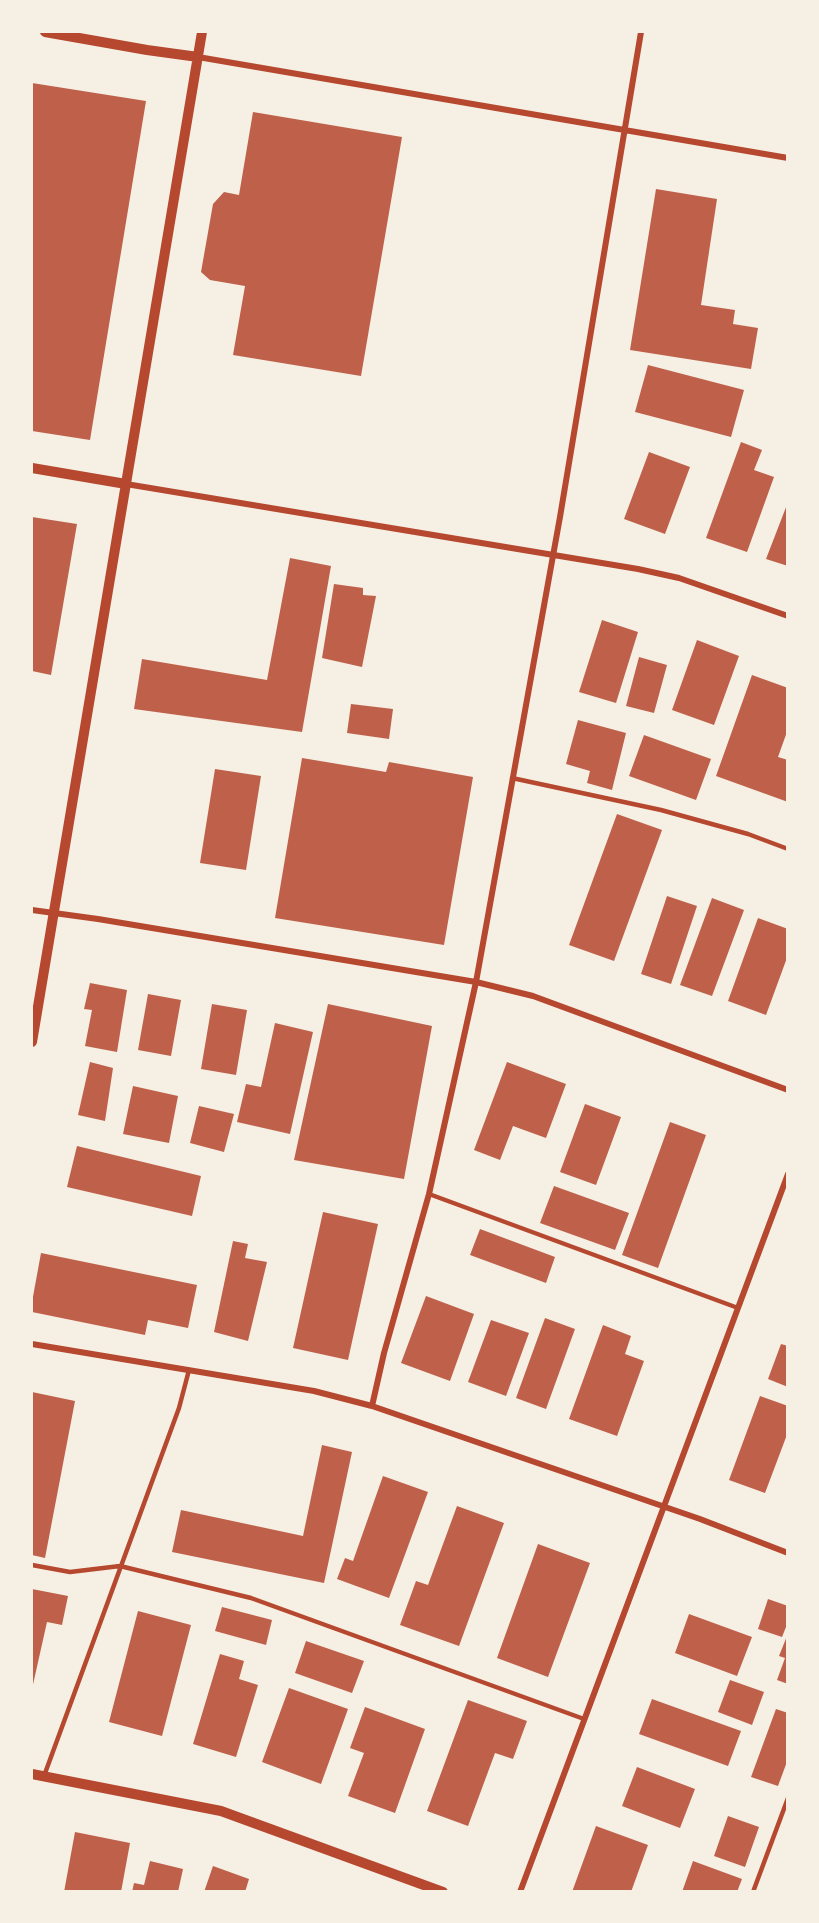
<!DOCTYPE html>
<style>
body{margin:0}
#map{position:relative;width:819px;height:1923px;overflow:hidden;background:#f6efe4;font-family:"Fira Sans",sans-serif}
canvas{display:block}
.frame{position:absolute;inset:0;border:33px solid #f6efe4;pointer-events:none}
</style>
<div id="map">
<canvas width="819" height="1923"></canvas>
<div class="frame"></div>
</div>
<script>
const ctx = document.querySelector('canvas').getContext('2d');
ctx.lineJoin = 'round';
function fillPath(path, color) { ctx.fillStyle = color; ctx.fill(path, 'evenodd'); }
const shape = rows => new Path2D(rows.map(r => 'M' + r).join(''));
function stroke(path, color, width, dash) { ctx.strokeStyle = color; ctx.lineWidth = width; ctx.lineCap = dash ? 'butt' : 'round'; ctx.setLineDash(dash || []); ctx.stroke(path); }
fillPath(shape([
 [32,83,146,101,90,440,32,431],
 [253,112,402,137,361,376,233,355,245,286,210,280,201,272,213,204,224,192,239,195],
 [656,189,717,199,701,305,735,310,733,324,758,328,751,369,630,350],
 [648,365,744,390,731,437,635,412],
 [741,442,762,450,754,470,774,477,747,552,706,538],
 [649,452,690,467,665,534,624,519],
 [788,502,788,566,766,559],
 [32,517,77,524,51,675,32,671],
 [290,558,331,566,302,732,134,709,142,659,267,680],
 [334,584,363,588,363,595,376,596,362,667,322,658],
 [602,620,638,632,616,703,579,692],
 [697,640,739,656,714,725,672,710],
 [639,657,667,665,654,713,626,706],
 [752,675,788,688,788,729,778,757,788,760,788,802,716,776],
 [351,704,393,709,389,739,347,733],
 [578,720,626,733,612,790,587,783,590,771,566,764],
 [644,735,711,759,696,800,629,776],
 [302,758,386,772,389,762,473,777,444,945,275,918],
 [215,769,261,776,246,870,200,863],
 [617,814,662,830,614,961,569,945],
 [667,896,697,906,671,984,641,974],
 [712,898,744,910,712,996,680,985],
 [758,918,788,929,788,955,766,1015,728,1001],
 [90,983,127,990,117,1052,85,1046,92,1010,84,1009],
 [148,994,181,1000,171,1056,138,1050],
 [212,1004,247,1010,236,1075,201,1069],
 [328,1004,432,1026,404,1179,294,1160],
 [275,1023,313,1032,290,1134,237,1122,246,1084,261,1087],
 [90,1062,113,1068,105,1121,78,1115],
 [507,1062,566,1084,546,1138,513,1126,500,1160,474,1150],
 [133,1086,178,1096,169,1143,123,1134],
 [585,1104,621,1117,596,1185,560,1172],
 [199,1106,234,1114,224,1152,190,1143],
 [670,1122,706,1135,658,1268,622,1255],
 [77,1146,201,1176,192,1216,67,1187],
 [554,1186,629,1213,615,1250,540,1223],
 [323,1212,378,1224,348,1360,293,1348],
 [480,1229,555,1257,546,1283,470,1255],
 [233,1241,248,1244,245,1258,267,1262,248,1341,214,1332],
 [41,1253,197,1285,188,1328,148,1320,145,1335,32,1312,32,1302],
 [426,1296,474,1314,450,1381,401,1363],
 [545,1318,575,1329,546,1409,516,1398],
 [491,1320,529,1333,506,1396,468,1382],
 [603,1325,631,1336,625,1354,644,1361,617,1436,569,1419],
 [781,1344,788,1346,788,1387,768,1379],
 [32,1392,75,1401,45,1558,32,1555],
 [760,1396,788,1406,788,1432,765,1493,729,1480],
 [322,1445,352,1452,324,1583,172,1552,181,1510,303,1536],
 [383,1476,428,1492,389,1598,337,1579,345,1558,353,1561],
 [457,1506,504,1523,459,1646,400,1625,416,1581,428,1585],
 [538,1544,590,1563,548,1677,497,1658],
 [32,1589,68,1596,62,1625,47,1622,32,1689],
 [768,1599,788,1606,788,1622,782,1637,758,1629],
 [222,1607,272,1620,266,1645,215,1631],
 [138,1611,191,1625,162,1736,109,1722],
 [689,1614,752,1637,737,1676,675,1653],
 [787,1636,788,1636,788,1684,777,1680,785,1658,779,1656],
 [306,1641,364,1661,352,1693,295,1673],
 [220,1654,244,1661,239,1679,258,1685,236,1757,193,1744],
 [730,1680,764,1692,752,1725,718,1712],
 [289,1688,348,1709,321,1784,262,1762],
 [652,1699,741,1731,728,1766,639,1734],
 [468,1700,527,1721,513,1759,495,1753,468,1826,427,1811],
 [365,1707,425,1729,395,1813,348,1796,364,1753,350,1748],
 [776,1709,788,1713,788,1759,778,1786,751,1777],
 [637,1767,695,1789,680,1828,622,1806],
 [728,1816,759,1827,745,1867,714,1856],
 [596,1826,648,1845,631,1892,572,1892],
 [75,1832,130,1843,121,1892,64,1892],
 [150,1861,183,1869,178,1892,132,1892,134,1883,144,1885],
 [693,1861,742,1879,737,1892,682,1892],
 [213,1866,249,1879,245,1892,204,1892]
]), '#bf614a');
stroke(shape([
 [512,778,661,810,748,834,788,849],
 [429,1194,738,1308],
 [32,1565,70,1572,120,1566,251,1598,584,1719],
 [44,1776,179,1408,189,1370],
 [753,1892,788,1798]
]), '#b5482f', 4.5);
stroke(shape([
 [198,57,788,158],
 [126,484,638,569,679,578,788,616],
 [32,910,98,919,476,982,533,996,788,1090],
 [32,1344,314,1391,372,1406,700,1519,788,1553],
 [372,1406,384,1353,429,1194,476,982,560,517,641,32],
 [520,1892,788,1174]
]), '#b5482f', 6);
stroke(shape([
 [45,32,147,50,198,57],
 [32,468,126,484],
 [32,1042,202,32],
 [32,1774,221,1811,443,1892]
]), '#b5482f', 10);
</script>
